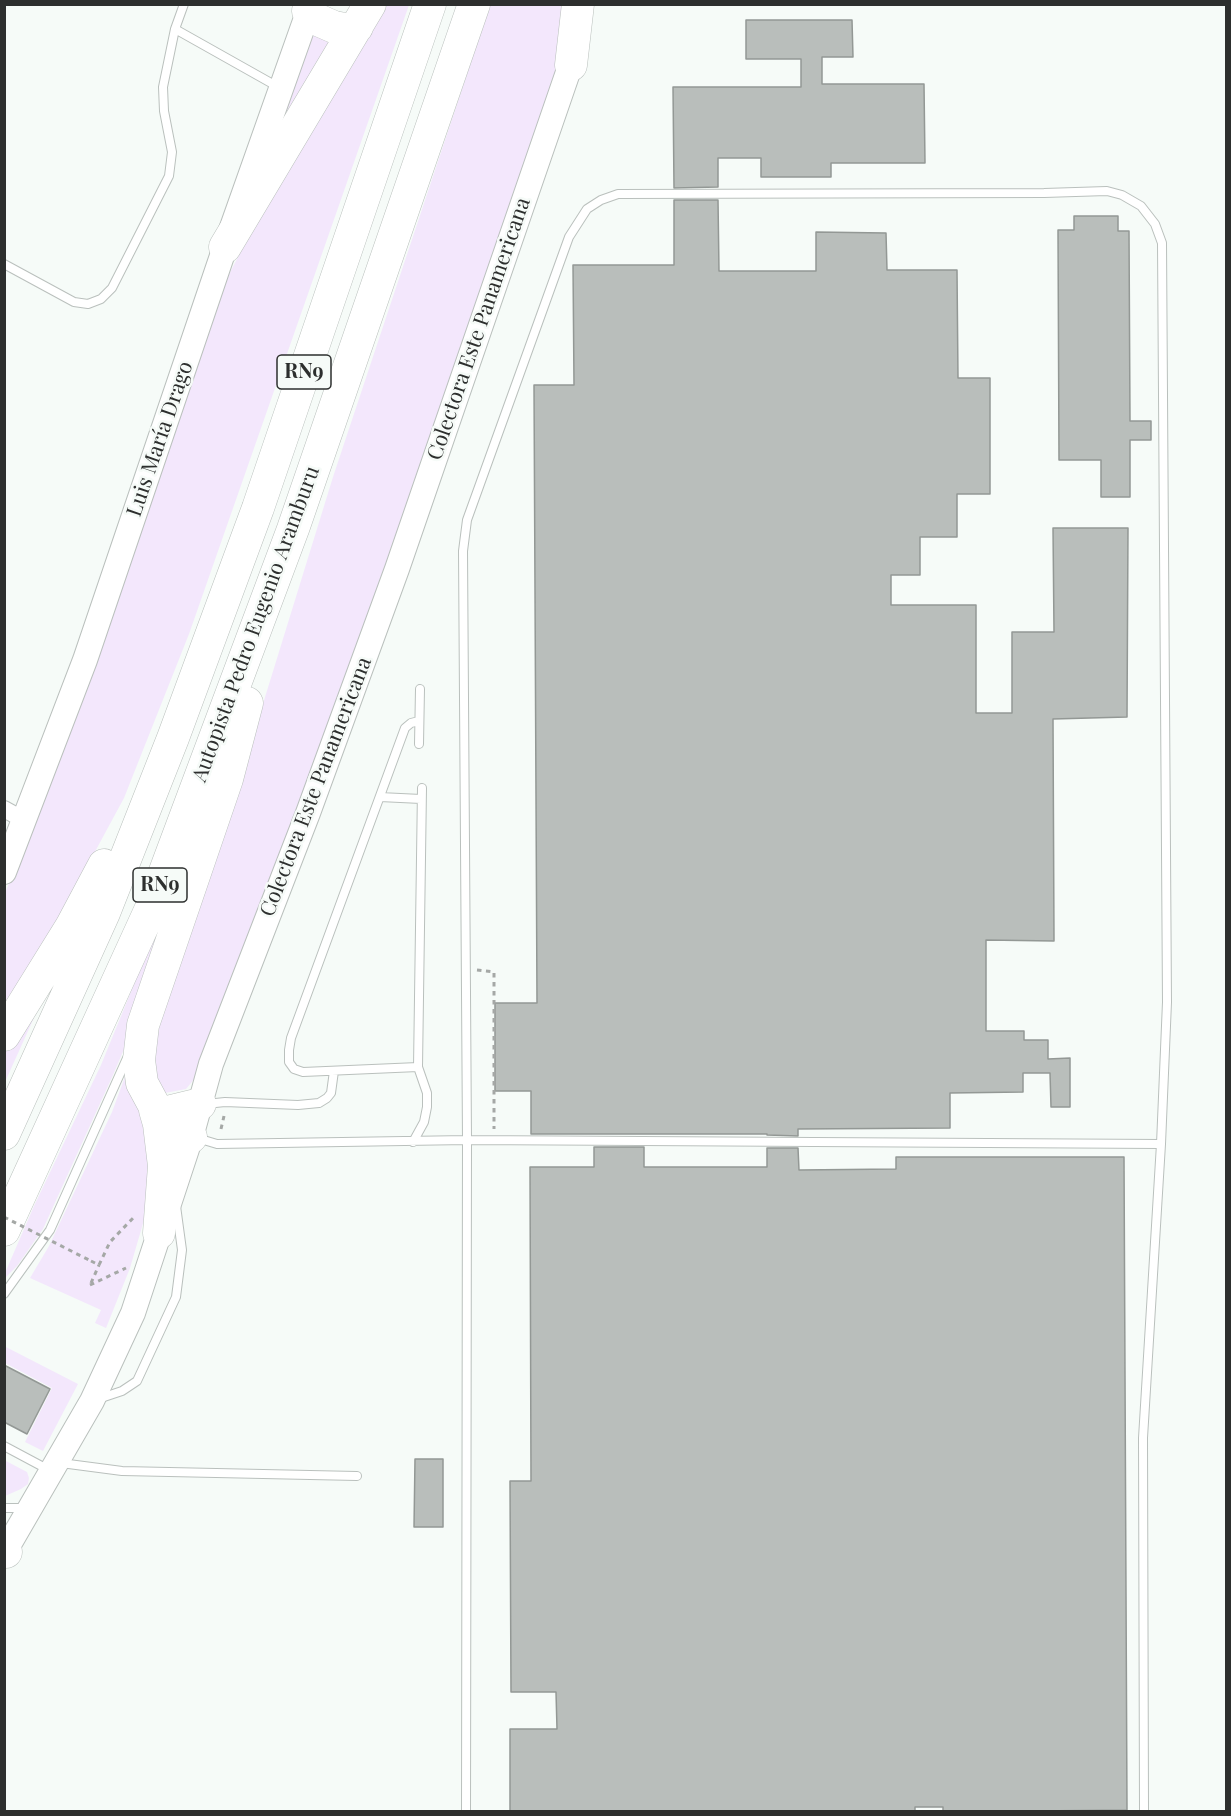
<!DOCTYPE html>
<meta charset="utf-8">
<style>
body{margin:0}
#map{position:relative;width:1231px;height:1816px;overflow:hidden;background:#f6fbf8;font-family:"Playfair Display",serif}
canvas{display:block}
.frame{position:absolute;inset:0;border:6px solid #2d2f2e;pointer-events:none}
</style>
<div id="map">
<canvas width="1231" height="1816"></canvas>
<div class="frame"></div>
</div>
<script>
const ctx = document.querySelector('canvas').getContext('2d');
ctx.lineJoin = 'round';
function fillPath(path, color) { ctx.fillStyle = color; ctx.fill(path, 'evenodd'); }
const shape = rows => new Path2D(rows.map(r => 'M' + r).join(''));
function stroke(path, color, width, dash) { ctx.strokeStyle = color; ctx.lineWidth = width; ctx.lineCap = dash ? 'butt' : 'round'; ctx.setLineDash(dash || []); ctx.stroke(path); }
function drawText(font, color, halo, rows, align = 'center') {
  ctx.font = font + ' "Playfair Display",serif'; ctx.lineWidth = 5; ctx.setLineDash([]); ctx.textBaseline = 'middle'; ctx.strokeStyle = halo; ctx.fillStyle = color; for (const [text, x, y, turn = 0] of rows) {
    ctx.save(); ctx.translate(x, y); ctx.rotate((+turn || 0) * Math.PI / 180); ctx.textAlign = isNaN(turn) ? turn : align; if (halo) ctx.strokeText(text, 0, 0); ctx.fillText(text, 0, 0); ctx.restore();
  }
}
fillPath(shape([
 [383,5,409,5,189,634,124,798,51,933,5,1003,5,893,40,808,222,288,253,228,363,47],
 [490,5,571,5,555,80,415,478,319,765,196,1077,186,1089,165,1093,154,1085,147,1046,228,817,333,477],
 [311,28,345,42,261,178],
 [164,911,139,1014,113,1075,43,1229,17,1266,5,1278,5,1273,34,1206,101,1065],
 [55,965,33,1020,5,1082,5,1048],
 [126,1074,154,1138,144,1220,130,1268,106,1328,95,1323,101,1310,30,1278,49,1246,112,1112],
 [4,1346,78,1384,43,1451,25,1442,52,1388,5,1363],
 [6,1461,27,1472,29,1478,28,1484,21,1489,5,1496]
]), '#f3e7fc');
const building = shape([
 [746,20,852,20,853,57,822,57,822,84,924,84,925,163,831,163,831,177,761,177,761,158,718,158,718,187,674,188,673,87,801,87,801,59,746,59,746,20],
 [674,200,718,200,719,271,816,271,816,232,886,233,887,270,957,270,958,378,990,378,990,494,957,494,957,537,920,537,920,575,891,575,891,605,976,605,976,713,1012,713,1012,632,1054,632,1053,528,1128,528,1127,717,1053,719,1054,941,986,940,986,1031,1024,1031,1024,1040,1048,1040,1048,1059,1070,1058,1070,1107,1051,1107,1050,1073,1023,1073,1023,1092,950,1093,950,1128,798,1129,798,1136,767,1135,767,1134,531,1134,531,1091,495,1091,495,1003,537,1003,534,385,574,385,573,265,674,265,674,200],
 [1074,216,1118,216,1118,231,1129,231,1130,421,1151,421,1151,440,1130,440,1130,497,1101,497,1101,460,1059,460,1058,230,1074,230,1074,216],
 [594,1147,644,1147,644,1167,767,1167,767,1148,798,1148,799,1170,896,1169,896,1157,1124,1157,1127,1810,943,1812,943,1807,915,1807,915,1812,510,1812,510,1729,557,1729,556,1692,511,1692,510,1481,531,1481,530,1167,594,1167,594,1147],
 [4,1365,50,1389,27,1434,4,1422,4,1365],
 [415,1459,443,1459,443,1527,414,1527,415,1459]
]);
fillPath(building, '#b9bebb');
stroke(building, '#939895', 1.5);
const lane = shape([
 [184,4,175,29,280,88],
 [4,264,74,302,88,304,101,299,112,288,169,176,172,152,164,111,163,87,175,29],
 [419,744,420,689],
 [380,797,421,799],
 [418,1067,303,1072,294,1069,289,1062,289,1050,291,1038,405,728,411,723,419,721],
 [206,1104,225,1102,298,1105,319,1103,327,1098,331,1093,334,1071],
 [197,1138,217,1144,467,1140,1161,1144],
 [413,1142,424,1122,427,1107,427,1093,418,1067,422,788],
 [4,1294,50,1230,128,1056],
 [98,1399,122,1391,137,1381,176,1297,182,1250,176,1206],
 [4,1446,49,1470],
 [61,1463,122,1471,357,1476],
 [4,1508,25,1508],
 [466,1812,467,1140,463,551,467,520,569,237,587,209,601,200,618,194,1044,193,1107,191,1122,195,1141,206,1155,224,1162,243,1167,1002,1161,1144,1143,1438,1144,1812]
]);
const street = shape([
 [4,809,24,820]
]);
const secondary = shape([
 [4,872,85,660,225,247,311,4],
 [4,1553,92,1401,133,1313,191,1137,211,1064,308,813,397,569,576,49]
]);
const highway = shape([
 [308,11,318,20,334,27,344,29,357,27],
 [571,65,578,4],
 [225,247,370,4],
 [4,1035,71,927,104,865],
 [4,1134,104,913,173,738,258,508,430,4],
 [191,1137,172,1129,163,1122,142,1083,139,1060,143,1025,227,779,247,703],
 [4,1230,152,906,293,529,474,4],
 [159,1233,164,1166,159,1124,155,1110,167,1112,200,1104],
 [4,1552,6,1552]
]);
stroke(lane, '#bac0bd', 10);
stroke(street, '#bac0bd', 18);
stroke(secondary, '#bac0bd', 26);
stroke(highway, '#bac0bd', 33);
stroke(shape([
 [477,970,494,972,494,1129],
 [221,1129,224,1116],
 [91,1261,99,1265,110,1242,135,1216],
 [91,1283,99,1265],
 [90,1285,126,1268]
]), '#a5a8a6', 3, [4.5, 4.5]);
stroke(lane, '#fff', 8);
stroke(street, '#fff', 16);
stroke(secondary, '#fff', 24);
stroke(highway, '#fff', 32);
stroke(shape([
 [4,1217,91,1261]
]), '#a5a8a6', 3, [4.5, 4.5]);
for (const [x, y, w] of [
 [304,372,54],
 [160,885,54]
]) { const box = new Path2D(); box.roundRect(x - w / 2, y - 17, w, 34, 4.5); ctx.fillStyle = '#f6fbf8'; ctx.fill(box); stroke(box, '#2d2f2e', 1.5); }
drawText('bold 20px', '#2d2f2e', null, [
 ["RN9",304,372],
 ["RN9",160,885]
]);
drawText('21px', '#2d2f2e', '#f6fbf8', [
 ["Colectora Este Panamericana",479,329,-71],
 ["Luis María Drago",160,439,-71],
 ["Autopista Pedro Eugenio Aramburu",256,624,-70],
 ["Colectora Este Panamericana",316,787,-69]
]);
</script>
